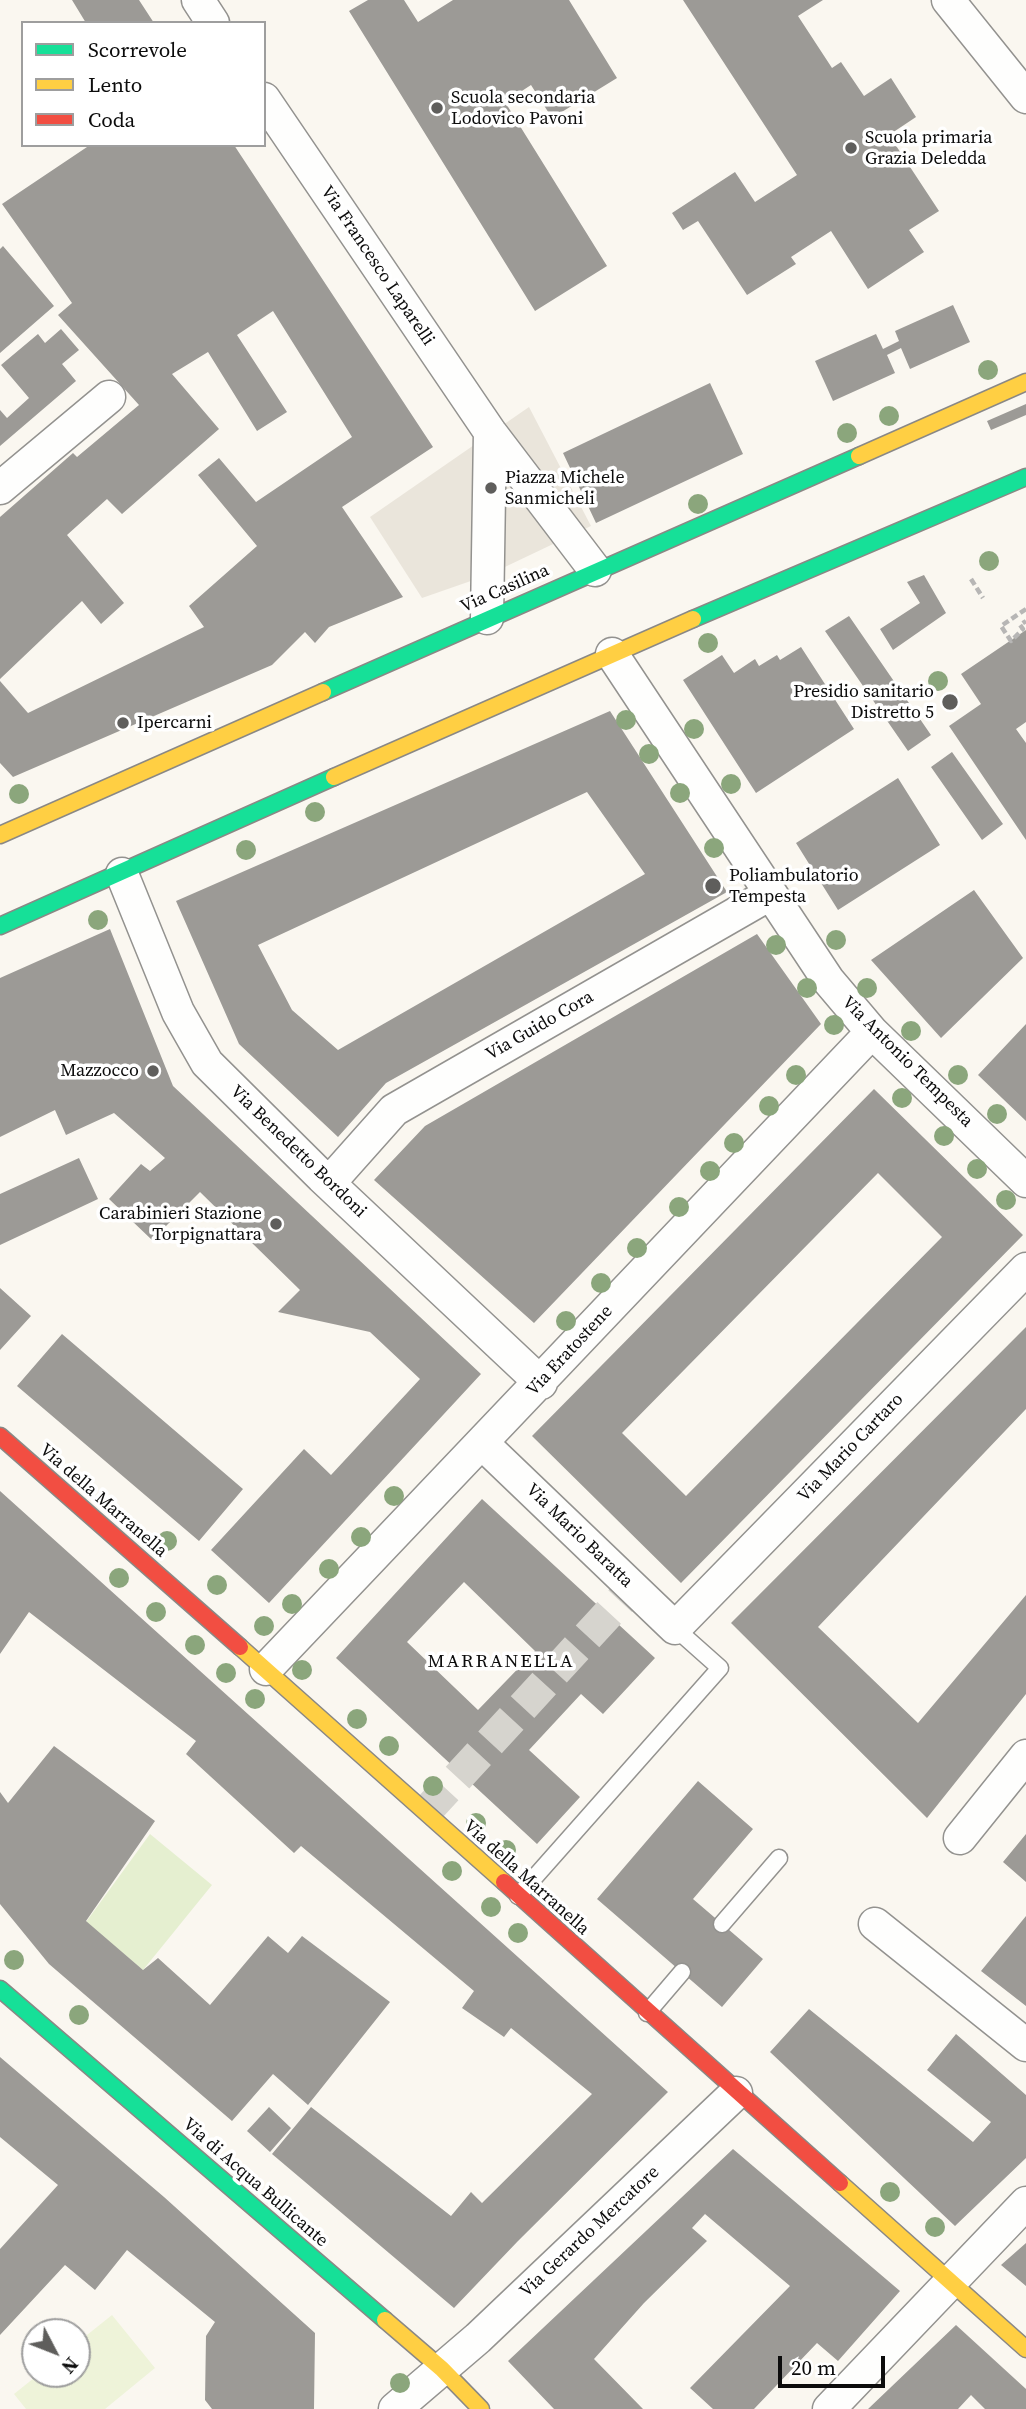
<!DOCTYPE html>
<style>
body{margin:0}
#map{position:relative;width:1026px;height:2409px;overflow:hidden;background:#faf7f0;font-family:"Source Serif 4",serif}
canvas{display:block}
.legend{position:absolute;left:21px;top:21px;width:245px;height:126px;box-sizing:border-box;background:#fff;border:2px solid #9e9e9e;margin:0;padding:9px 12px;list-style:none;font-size:21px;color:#0c0c0c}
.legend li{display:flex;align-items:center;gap:14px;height:35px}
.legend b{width:35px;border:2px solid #9e9e9e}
.north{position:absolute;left:21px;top:2318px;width:70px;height:70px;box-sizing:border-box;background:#fff;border:2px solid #9e9e9e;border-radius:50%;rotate:132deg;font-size:19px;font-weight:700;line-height:28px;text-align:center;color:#0c0c0c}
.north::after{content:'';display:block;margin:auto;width:24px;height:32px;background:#5f5e5c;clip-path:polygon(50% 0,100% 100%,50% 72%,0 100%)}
.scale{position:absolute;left:778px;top:2356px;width:107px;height:32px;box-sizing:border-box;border:4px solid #0c0c0c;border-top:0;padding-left:9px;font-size:21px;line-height:24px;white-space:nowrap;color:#0c0c0c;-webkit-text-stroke:5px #fff;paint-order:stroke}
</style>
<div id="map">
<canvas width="1026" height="2409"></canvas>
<ul class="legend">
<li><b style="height:9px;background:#16e098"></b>Scorrevole</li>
<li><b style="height:9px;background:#ffcf43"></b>Lento</li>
<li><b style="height:9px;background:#f24e42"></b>Coda</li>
</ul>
<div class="north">N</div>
<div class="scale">20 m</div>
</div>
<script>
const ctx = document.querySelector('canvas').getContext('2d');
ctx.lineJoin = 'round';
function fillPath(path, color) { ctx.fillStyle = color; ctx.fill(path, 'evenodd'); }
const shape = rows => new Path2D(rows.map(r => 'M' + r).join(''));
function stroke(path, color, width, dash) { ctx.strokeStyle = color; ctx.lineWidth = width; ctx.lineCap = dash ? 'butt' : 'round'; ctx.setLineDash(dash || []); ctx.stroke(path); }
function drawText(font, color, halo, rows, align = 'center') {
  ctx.font = font + ' "Source Serif 4",serif'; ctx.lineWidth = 7; ctx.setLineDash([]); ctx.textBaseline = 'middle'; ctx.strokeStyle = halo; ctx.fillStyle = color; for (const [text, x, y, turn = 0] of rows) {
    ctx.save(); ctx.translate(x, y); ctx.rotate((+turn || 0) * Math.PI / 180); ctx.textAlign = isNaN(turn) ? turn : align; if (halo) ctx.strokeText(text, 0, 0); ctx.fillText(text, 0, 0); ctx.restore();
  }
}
fillPath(shape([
 [150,1834,212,1885,143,1970,86,1922]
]), '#e5efd0');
fillPath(shape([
 [112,2315,155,2368,105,2409,26,2409,14,2394,39,2374,77,2374,77,2343]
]), '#eef3d9');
fillPath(shape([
 [529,407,591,526,488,575,422,598,370,517]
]), '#eae5db');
fillPath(shape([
 [72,0,139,0,154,23,86,23],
 [368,0,404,0,418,22,453,0,569,0,617,78,552,118,531,85,505,102,607,266,535,311,349,11],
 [683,0,823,0,798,16,832,68,841,62,864,96,891,78,916,117,889,135,939,211,909,230,924,252,868,289,831,231,791,257,796,264,747,295,698,221,683,230,672,213,735,172,755,202,797,175],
 [90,145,234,145,433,447,342,507,403,597,329,627,315,643,305,632,272,665,13,777,0,763,0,681,28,713,204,627,189,606,257,546,198,475,219,458,256,502,352,437,273,311,237,335,287,412,257,431,208,352,172,374,219,429,122,514,107,499,67,535,124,603,101,624,82,601,0,679,0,517,73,453,77,457,139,405,58,315,72,303,2,204],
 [3,246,54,306,0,353,0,249],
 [953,305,970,342,910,369,901,348,887,355,895,373,833,401,815,361,876,334,883,349,899,341,895,331],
 [61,329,79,350,62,364,76,381,0,446,0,410,7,418,29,398,1,365,38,334,45,343],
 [710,383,743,454,596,523,563,453],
 [1026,404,1026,415,991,430,987,421],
 [924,575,946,613,893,650,880,629,920,603,907,582],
 [849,616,931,735,908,751,825,631],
 [1026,630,1026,722,1016,729,1026,743,1026,840,949,726,981,704,961,674],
 [801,647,854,729,756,793,683,680,722,655,734,673,755,659,759,666,777,655,780,660],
 [610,711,727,892,386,1083,338,1137,239,1044,176,901],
 [587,792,645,874,338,1050,292,1010,258,945],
 [952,752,1003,824,982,840,931,767],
 [898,778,940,845,838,910,796,843],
 [974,890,1023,958,941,1038,871,960],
 [110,929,173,1086,481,1374,269,1603,211,1550,304,1449,331,1475,420,1379,370,1332,278,1312,300,1290,200,1192,152,1240,109,1199,141,1164,150,1171,165,1158,114,1113,66,1135,55,1110,0,1137,0,978],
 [757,934,821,1024,534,1323,374,1180,425,1126],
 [1026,1024,1026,1121,978,1075],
 [874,1089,1023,1235,681,1583,532,1436],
 [878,1173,942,1237,686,1496,622,1433],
 [79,1158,98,1199,0,1245,0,1194],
 [0,1288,31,1316,0,1350],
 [1026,1327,1026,1409,818,1627,918,1723,1026,1595,1026,1694,927,1818,731,1623],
 [62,1334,243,1489,199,1541,17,1386],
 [0,1491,668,2092,518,2241,454,2308,272,2154,311,2107,451,2216,471,2192,482,2203,592,2094,511,2028,504,2037,462,2008,474,1991,301,1846,294,1853,186,1754,196,1741,29,1612,0,1654],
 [482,1499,655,1658,603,1714,581,1694,529,1750,580,1797,537,1844,336,1658],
 [464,1582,535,1651,478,1710,407,1642],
 [54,1746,155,1821,86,1921,143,1970,158,1958,210,2005,268,1936,288,1953,302,1936,390,2002,308,2105,273,2074,232,2121,49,1964,0,1904,0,1792,8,1803],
 [698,1781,753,1829,693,1899,763,1959,722,2007,597,1899],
 [1026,1834,1026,1882,1003,1862],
 [1026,1916,1026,2006,981,1971],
 [809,2009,973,2142,991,2122,927,2070,956,2034,1026,2095,1026,2158,955,2226,770,2052],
 [0,2057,164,2197,315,2333,314,2409,212,2409,205,2400,206,2336,215,2322,127,2250,95,2290,65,2265,0,2335,0,2249,58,2185,0,2137],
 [269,2107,291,2128,270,2152,247,2131],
 [733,2149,900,2291,838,2361,817,2343,754,2409,713,2409,690,2388,790,2286,705,2214,692,2228,707,2241,644,2303,594,2359,643,2409,554,2409,508,2361],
 [1026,2243,1026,2286,1001,2265],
 [956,2325,1026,2389,1026,2409,985,2409,971,2395,958,2409,868,2409]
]), '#9c9a96');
stroke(shape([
 [425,1813,633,1587]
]), '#d6d4ce', 32, [32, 16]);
const lane = shape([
 [518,1896,720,1668,675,1628],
 [722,1924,779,1858],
 [647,2013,682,1972]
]);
const street = shape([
 [198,0,213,23],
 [948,0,1026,97],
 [264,99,490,432,595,570],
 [0,488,109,397],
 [487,618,490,432],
 [612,654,828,980,872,1032,1026,1181],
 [122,874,178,1012,207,1063,322,1177,541,1383],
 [329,1183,394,1110,770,894],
 [483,1444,675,1628,1026,1269],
 [266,1669,872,1032],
 [960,1838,1026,1756],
 [875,1924,1026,2045],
 [395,2409,478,2338,736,2093],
 [829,2409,1026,2203]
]);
const fast = shape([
 [693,619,1026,477],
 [323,692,859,456],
 [0,926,334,777],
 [0,1989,385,2320]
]);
const slow = shape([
 [859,456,1026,382],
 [334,777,693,619],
 [0,835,323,692],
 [240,1647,504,1882],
 [840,2183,1026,2349],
 [385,2320,442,2369,481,2409]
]);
const jam = shape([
 [0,1436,240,1647],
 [504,1882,840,2183]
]);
stroke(lane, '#93928f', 19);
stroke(street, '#93928f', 35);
stroke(fast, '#8a8885', 19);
stroke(slow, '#8a8885', 19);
stroke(jam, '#8a8885', 19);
stroke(shape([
 [971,579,983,598],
 [1026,609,1001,626,1011,641,1023,629,1020,625,1026,621]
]), '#b7b6b5', 4.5, [7, 3.5]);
stroke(lane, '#fefefd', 16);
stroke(street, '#fefefd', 32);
stroke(fast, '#16e098', 16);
stroke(slow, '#ffcf43', 16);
stroke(jam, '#f24e42', 16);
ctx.fillStyle = '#8ba67c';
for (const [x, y] of [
 [988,370],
 [889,416],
 [847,433],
 [698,504],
 [989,561],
 [708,643],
 [938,681],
 [626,720],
 [694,729],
 [649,754],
 [731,784],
 [680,793],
 [19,794],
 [315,812],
 [714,848],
 [246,850],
 [98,920],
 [836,940],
 [776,945],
 [807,988],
 [867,988],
 [834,1025],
 [911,1031],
 [796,1075],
 [958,1075],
 [902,1098],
 [769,1106],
 [997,1114],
 [944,1136],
 [734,1143],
 [977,1169],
 [710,1171],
 [1006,1200],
 [679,1207],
 [637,1248],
 [601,1283],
 [566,1321],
 [394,1496],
 [361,1537],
 [167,1541],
 [329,1569],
 [119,1578],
 [217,1585],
 [292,1604],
 [156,1612],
 [264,1626],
 [195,1645],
 [302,1670],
 [226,1673],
 [255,1699],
 [357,1719],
 [389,1746],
 [433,1786],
 [476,1823],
 [506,1850],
 [452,1871],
 [491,1907],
 [518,1933],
 [14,1960],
 [79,2015],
 [890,2192],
 [935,2227],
 [400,2383]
]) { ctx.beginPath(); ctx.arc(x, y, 10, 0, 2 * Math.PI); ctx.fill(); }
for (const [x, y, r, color] of [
 [437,108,7,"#5f5e5c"],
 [851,148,7,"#5f5e5c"],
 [491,488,7,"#5f5e5c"],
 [950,702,9,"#5f5e5c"],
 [123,723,7,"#5f5e5c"],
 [713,886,9,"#5f5e5c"],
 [153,1071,7,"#5f5e5c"],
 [276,1224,7,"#5f5e5c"]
]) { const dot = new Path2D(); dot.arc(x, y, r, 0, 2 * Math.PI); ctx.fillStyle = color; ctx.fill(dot); stroke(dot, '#fff', 2.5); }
drawText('18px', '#0c0c0c', '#fff', [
 ["Scuola secondaria",451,98],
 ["Lodovico Pavoni",451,119],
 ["Scuola primaria",865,138],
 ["Grazia Deledda",865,159],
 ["Piazza Michele",505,478],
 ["Sanmicheli",505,499],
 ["Presidio sanitario",934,692,"right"],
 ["Distretto 5",934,713,"right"],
 ["Ipercarni",137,723],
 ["Poliambulatorio",729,876],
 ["Tempesta",729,897],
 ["Mazzocco",139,1071,"right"],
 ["Carabinieri Stazione",262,1214,"right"],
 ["Torpignattara",262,1235,"right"]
], 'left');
drawText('18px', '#0c0c0c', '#fff', [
 ["Via Francesco Laparelli",377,266,56],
 ["Via Casilina",505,589,-24],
 ["Via Guido Cora",540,1026,-30],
 ["Via Antonio Tempesta",907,1062,45],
 ["Via Benedetto Bordoni",298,1152,44],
 ["Via Eratostene",570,1351,-47],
 ["Via Mario Cartaro",851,1448,-46],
 ["Via della Marranella",103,1501,41],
 ["Via Mario Baratta",579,1536,44],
 ["Via della Marranella",526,1878,42],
 ["Via di Acqua Bullicante",255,2183,41],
 ["Via Gerardo Mercatore",590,2232,-43]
]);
ctx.letterSpacing = '2px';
drawText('19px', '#0c0c0c', '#fff', [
 ["MARRANELLA",501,1662]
]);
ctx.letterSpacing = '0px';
</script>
